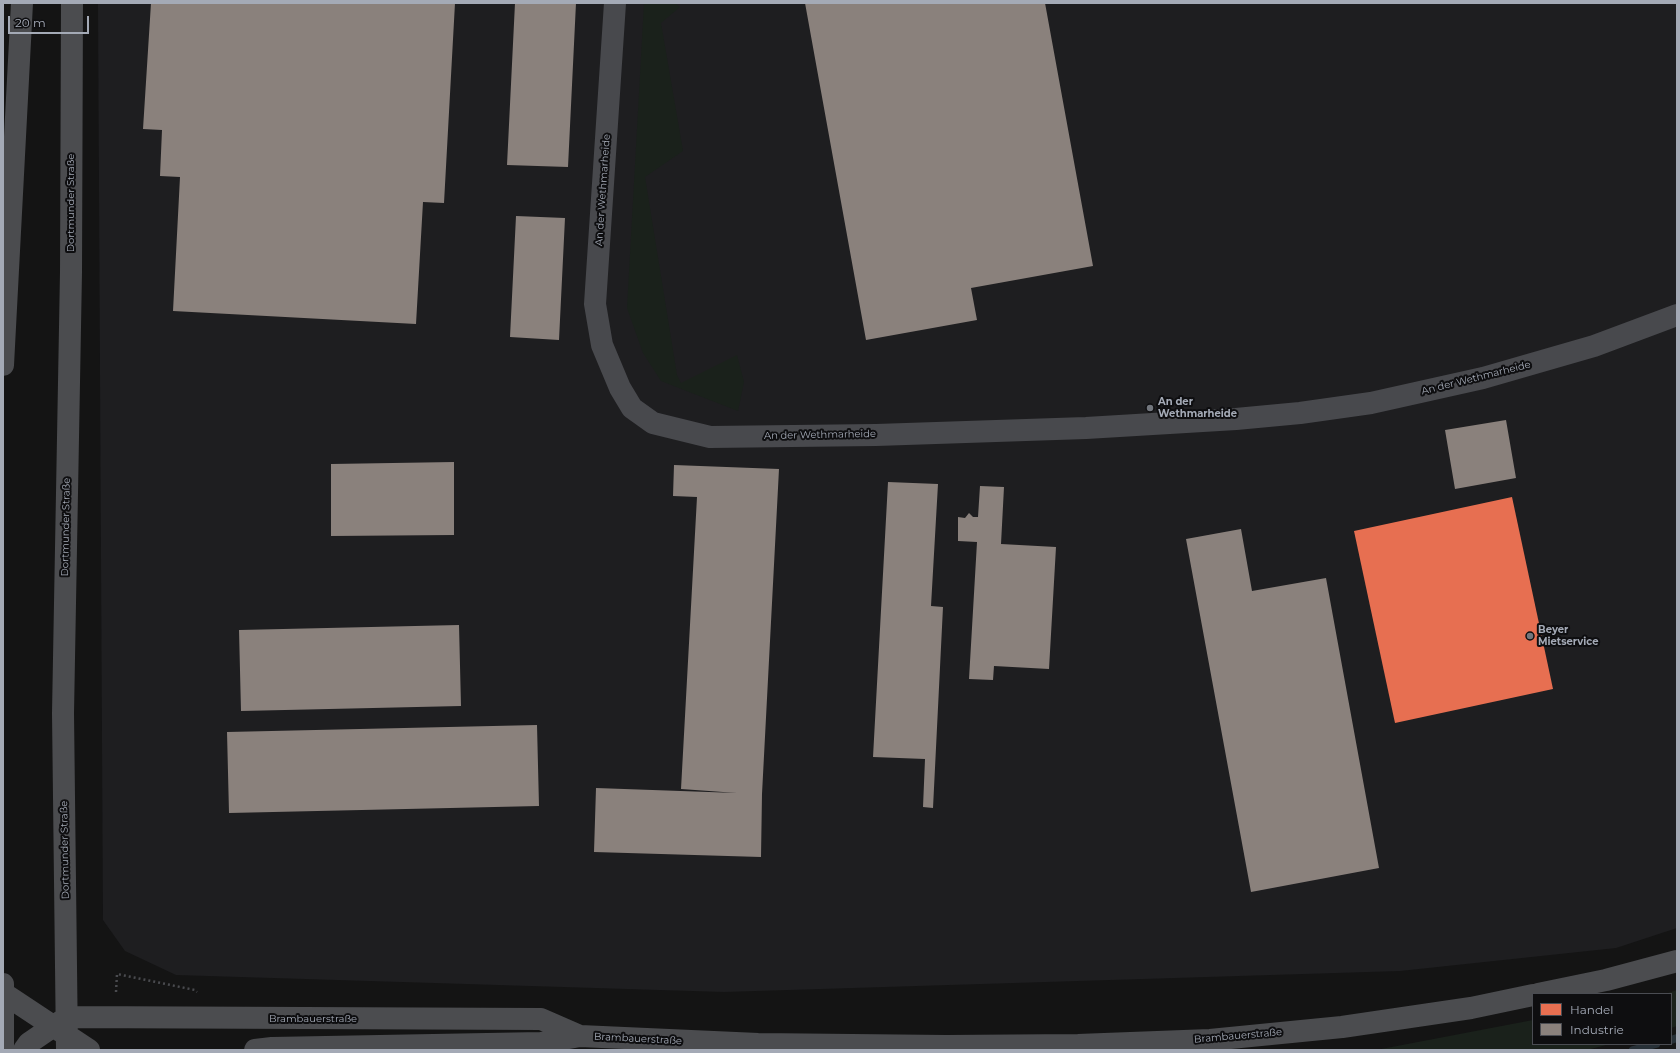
<!DOCTYPE html>
<meta charset="utf-8">
<style>
body{margin:0}
#map{position:relative;width:1680px;height:1053px;overflow:hidden;background:#141414;font-family:Montserrat,sans-serif}
canvas{display:block}
.frame{position:absolute;inset:0;border:4px solid #a4aab6;pointer-events:none}
.legend{position:absolute;left:1532px;top:993px;width:140px;height:52px;box-sizing:border-box;background:#0e0e10;border:1px solid #4a4c52;margin:0;padding:5px 7px;list-style:none;font-size:12px;color:#a4aab6}
.legend li{display:flex;align-items:center;gap:8px;height:20px}
.legend b{width:20px;border:1px solid #4a4c52}
.scale{position:absolute;left:8px;top:16px;width:81px;height:18px;box-sizing:border-box;border:2px solid #a4aab6;border-top:0;padding-left:5px;font-size:12px;line-height:14px;white-space:nowrap;color:#a4aab6;-webkit-text-stroke:3px #0e0e10;paint-order:stroke}
</style>
<div id="map">
<canvas width="1680" height="1053"></canvas>
<div class="frame"></div>
<ul class="legend">
<li><b style="height:11px;background:#e76f51"></b>Handel</li>
<li><b style="height:11px;background:#8a817c"></b>Industrie</li>
</ul>
<div class="scale">20 m</div>
</div>
<script>
const ctx = document.querySelector('canvas').getContext('2d');
ctx.lineJoin = 'round';
function fillPath(path, color) { ctx.fillStyle = color; ctx.fill(path, 'evenodd'); }
const shape = rows => new Path2D(rows.map(r => 'M' + r).join(''));
function stroke(path, color, width, dash) { ctx.strokeStyle = color; ctx.lineWidth = width; ctx.lineCap = dash ? 'butt' : 'round'; ctx.setLineDash(dash || []); ctx.stroke(path); }
function drawText(font, color, halo, rows, align = 'center') {
  ctx.font = font + ' Montserrat,sans-serif'; ctx.lineWidth = 4; ctx.setLineDash([]); ctx.textBaseline = 'middle'; ctx.strokeStyle = halo; ctx.fillStyle = color; for (const [text, x, y, turn = 0] of rows) {
    ctx.save(); ctx.translate(x, y); ctx.rotate((+turn || 0) * Math.PI / 180); ctx.textAlign = isNaN(turn) ? turn : align; if (halo) ctx.strokeText(text, 0, 0); ctx.fillText(text, 0, 0); ctx.restore();
  }
}
fillPath(shape([
 [98,3,1677,3,1677,928,1616,948,1400,971,724,992,176,975,125,951,103,920]
]), '#1e1e20');
fillPath(shape([
 [644,3,675,3,680,7,661,23,683,151,645,177,677,375,681,383,737,355,744,382,738,411,661,381,643,353,627,308],
 [1677,990,1677,1026,1671,1028,1671,994,1665,994],
 [1533,1020,1533,1044,1610,1044,1587,1050,1376,1050]
]), '#1a211b');
fillPath(shape([
 [1512,497,1553,689,1395,723,1354,531]
]), '#e76f51');
fillPath(shape([
 [151,3,455,3,444,203,423,202,416,324,173,311,180,177,160,176,162,130,143,129],
 [515,3,576,3,568,167,507,165],
 [805,3,1045,3,1093,266,971,288,977,320,866,340],
 [516,216,565,218,559,340,510,337],
 [1506,420,1516,478,1455,489,1445,430],
 [454,462,454,535,331,536,331,464],
 [674,465,779,469,762,794,761,857,594,852,596,788,737,793,681,789,697,497,673,496],
 [888,482,938,484,931,606,943,607,933,808,923,807,925,759,873,757],
 [980,486,1004,487,1001,544,1056,547,1049,669,994,666,993,680,969,679,977,542,958,541,958,517,965,518,969,513,973,517,978,517],
 [1241,529,1252,591,1326,578,1379,868,1251,892,1186,539],
 [459,625,461,706,241,711,239,630],
 [537,725,539,806,229,813,227,732]
]), '#8a817c');
stroke(shape([
 [1671,1040,1677,1038],
 [1633,1050,1656,1044]
]), '#273037', 8);
stroke(shape([
 [116,992,117,974,195,990,197,992]
]), '#4a4b4f', 2.5, [2, 3]);
stroke(shape([
 [615,3,595,304,602,345,620,388,632,408,653,423,710,437,876,435,1086,428,1236,419,1300,413,1371,403,1483,378,1594,346,1677,315]
]), '#48494d', 22);
stroke(shape([
 [3,365,22,3],
 [3,984,3,1050],
 [3,993,89,1050],
 [1538,994,1606,980,1677,961],
 [24,1050,29,1043,67,1017,541,1019,580,1036],
 [67,1050,63,713,71,272,72,3],
 [255,1050,272,1048,541,1043,580,1036,758,1044,946,1046,1078,1045,1210,1040,1342,1027,1471,1008,1533,995]
]), '#4b4c4f', 22);
for (const [x, y, r, color] of [
 [1150,408,4,"#72767d"],
 [1530,636,4,"#72767d"]
]) { const dot = new Path2D(); dot.arc(x, y, r, 0, 2 * Math.PI); ctx.fillStyle = color; ctx.fill(dot); stroke(dot, '#0e0e10', 1.5); }
drawText('10px', '#a4aab6', '#0e0e10', [
 ["An der Wethmarheide",603,190,-86],
 ["Dortmunder Straße",71,203,-90],
 ["An der Wethmarheide",1476,378,-14],
 ["An der Wethmarheide",820,435,-1],
 ["Dortmunder Straße",66,527,-89],
 ["Dortmunder Straße",65,850,-91],
 ["Brambauerstraße",313,1019],
 ["Brambauerstraße",1238,1036,-5],
 ["Brambauerstraße",638,1039,3]
]);
drawText('bold 10px', '#a4aab6', '#0e0e10', [
 ["An der",1158,402],
 ["Wethmarheide",1158,414],
 ["Beyer",1538,630],
 ["Mietservice",1538,642]
], 'left');
</script>
